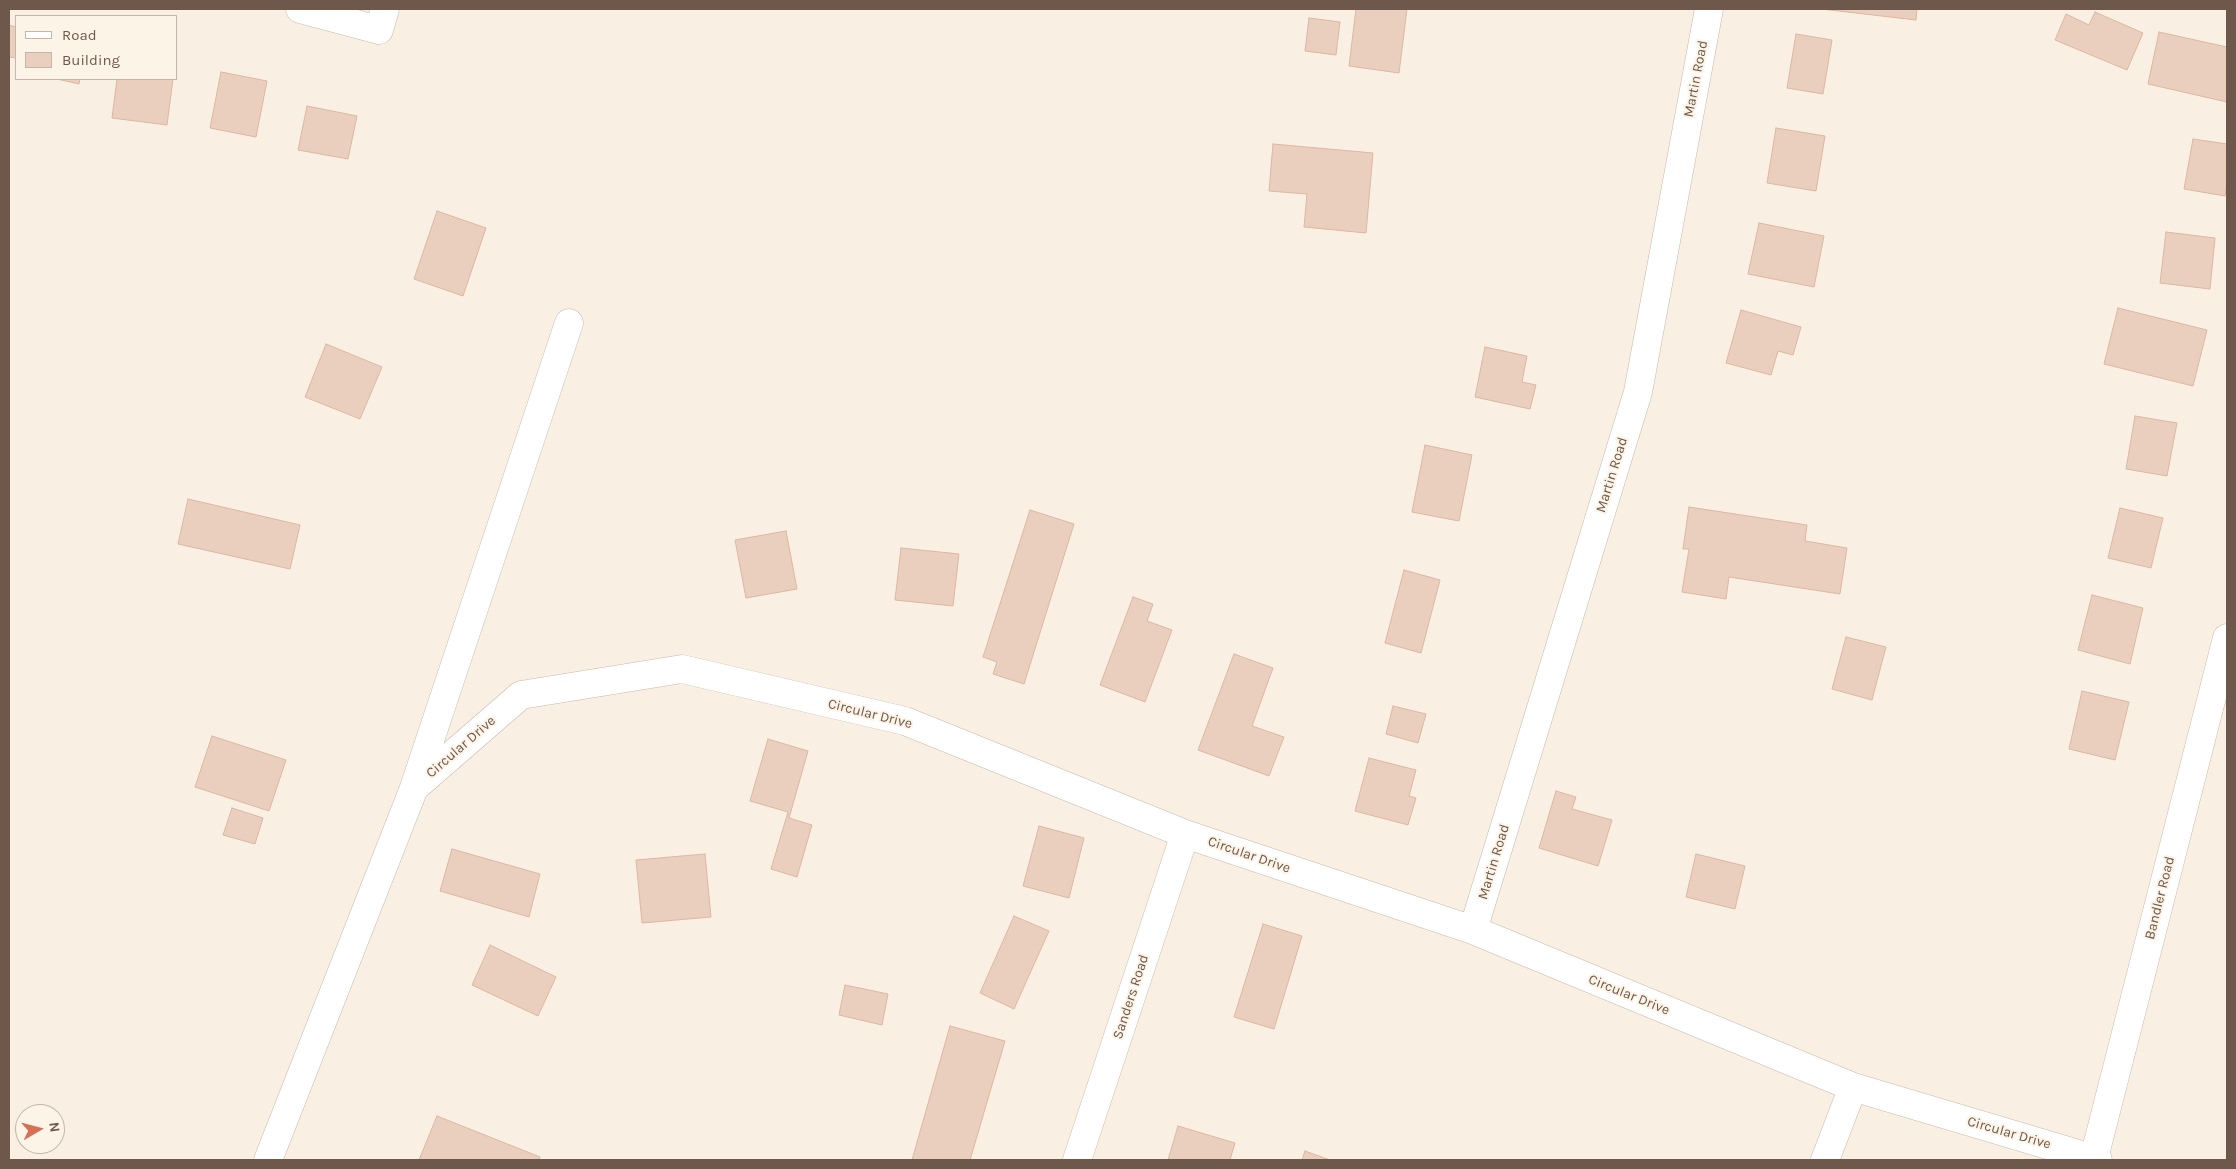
<!DOCTYPE html>
<style>
body{margin:0}
#map{position:relative;width:2236px;height:1169px;overflow:hidden;background:#f9f0e3;font-family:Karla,sans-serif}
canvas{display:block}
.frame{position:absolute;inset:0;border:10px solid #6e584c;pointer-events:none}
.legend{position:absolute;left:15px;top:15px;width:162px;height:65px;box-sizing:border-box;background:#fdf4e8;border:1px solid #c4b6aa;margin:0;padding:6px 9px;list-style:none;font-size:15px;color:#6e584c}
.legend li{display:flex;align-items:center;gap:10px;height:25px}
.legend b{width:25px;border:1px solid #c4b6aa}
.north{position:absolute;left:15px;top:1104px;width:50px;height:50px;box-sizing:border-box;background:#fdf4e8;border:1px solid #c4b6aa;border-radius:50%;rotate:82deg;font-size:14px;font-weight:700;line-height:20px;text-align:center;color:#6e584c}
.north::after{content:'';display:block;margin:auto;width:18px;height:22px;background:#d67055;clip-path:polygon(50% 0,100% 100%,50% 72%,0 100%)}
</style>
<div id="map">
<canvas width="2236" height="1169"></canvas>
<div class="frame"></div>
<ul class="legend">
<li><b style="height:6px;background:#fff"></b>Road</li>
<li><b style="height:14px;background:#ebcfbe"></b>Building</li>
</ul>
<div class="north">N</div>
</div>
<script>
const ctx = document.querySelector('canvas').getContext('2d');
ctx.lineJoin = 'round';
function fillPath(path, color) { ctx.fillStyle = color; ctx.fill(path, 'evenodd'); }
const shape = rows => new Path2D(rows.map(r => 'M' + r).join(''));
function stroke(path, color, width, dash) { ctx.strokeStyle = color; ctx.lineWidth = width; ctx.lineCap = dash ? 'butt' : 'round'; ctx.setLineDash(dash || []); ctx.stroke(path); }
function drawText(font, color, halo, rows, align = 'center') {
  ctx.font = font + ' Karla,sans-serif'; ctx.lineWidth = 4; ctx.setLineDash([]); ctx.textBaseline = 'middle'; ctx.strokeStyle = halo; ctx.fillStyle = color; for (const [text, x, y, turn = 0] of rows) {
    ctx.save(); ctx.translate(x, y); ctx.rotate((+turn || 0) * Math.PI / 180); ctx.textAlign = isNaN(turn) ? turn : align; if (halo) ctx.strokeText(text, 0, 0); ctx.fillText(text, 0, 0); ctx.restore();
  }
}
const building = shape([
 [1356,9,1407,9,1399,73,1349,66,1356,9],
 [1821,9,1917,9,1916,20,1821,9],
 [2095,12,2143,33,2127,70,2055,40,2066,14,2089,25,2095,12],
 [1309,18,1340,22,1336,55,1305,51,1309,18],
 [9,25,16,27,16,58,9,57,9,25],
 [2159,32,2227,47,2227,102,2148,84,2159,32],
 [1796,34,1832,40,1823,94,1787,88,1796,34],
 [221,72,267,81,256,137,210,128,221,72],
 [57,79,80,79,79,84,57,79],
 [117,79,173,79,167,125,112,118,117,79],
 [307,106,357,116,348,159,298,150,307,106],
 [1776,128,1825,136,1816,191,1767,183,1776,128],
 [2193,139,2227,144,2227,182,2225,196,2184,189,2193,139],
 [1273,144,1373,153,1366,233,1304,227,1307,194,1269,191,1273,144],
 [437,211,486,228,463,296,414,279,437,211],
 [1759,223,1824,236,1814,287,1748,274,1759,223],
 [2166,232,2215,238,2210,289,2160,283,2166,232],
 [2118,308,2207,330,2193,386,2104,364,2118,308],
 [1741,310,1801,327,1793,355,1778,351,1771,375,1726,363,1741,310],
 [326,344,382,367,360,419,305,397,326,344],
 [1485,347,1527,356,1522,382,1536,385,1530,409,1475,397,1485,347],
 [2135,416,2177,423,2167,476,2126,469,2135,416],
 [1425,445,1472,455,1459,521,1412,512,1425,445],
 [188,499,300,525,290,569,178,544,188,499],
 [1689,507,1807,525,1805,541,1847,548,1840,594,1729,577,1726,599,1682,592,1689,549,1683,549,1689,507],
 [2120,508,2163,518,2151,568,2108,558,2120,508],
 [1030,510,1074,524,1024,684,993,674,997,662,983,657,1030,510],
 [786,531,797,589,746,598,735,540,786,531],
 [901,548,959,554,953,606,895,600,901,548],
 [1404,570,1440,580,1421,653,1385,643,1404,570],
 [2092,595,2143,608,2130,664,2078,650,2092,595],
 [1133,597,1153,604,1147,621,1172,630,1145,702,1100,685,1133,597],
 [1846,637,1886,647,1872,700,1832,689,1846,637],
 [1234,654,1273,668,1252,726,1284,737,1269,776,1198,750,1234,654],
 [2082,691,2129,702,2115,760,2069,749,2082,691],
 [1393,706,1426,714,1418,743,1386,734,1393,706],
 [212,736,286,760,269,811,195,787,212,736],
 [768,739,808,751,789,818,812,825,797,877,771,869,788,812,750,801,768,739],
 [1369,758,1416,770,1409,796,1416,798,1408,825,1355,811,1369,758],
 [1556,791,1576,797,1572,809,1612,820,1598,866,1539,848,1556,791],
 [232,808,263,818,255,844,223,835,232,808],
 [1039,826,1084,838,1069,898,1023,886,1039,826],
 [452,849,540,874,529,917,440,891,452,849],
 [705,854,711,917,642,923,636,860,705,854],
 [1696,854,1745,866,1735,909,1686,897,1696,854],
 [1014,916,1049,931,1014,1009,980,993,1014,916],
 [1263,924,1302,936,1274,1029,1234,1017,1263,924],
 [490,945,556,977,538,1016,472,985,490,945],
 [845,985,888,994,882,1025,839,1015,845,985],
 [950,1026,1005,1041,970,1160,912,1160,950,1026],
 [437,1116,540,1157,539,1160,419,1160,437,1116],
 [1178,1126,1235,1143,1230,1160,1168,1160,1178,1126],
 [1305,1151,1330,1160,1302,1160,1305,1151]
]);
fillPath(building, '#ebcfbe');
stroke(building, '#dcb6a0', 1);
const minor = shape([
 [300,9,379,30,385,9],
 [414,788,569,323],
 [1473,930,1638,392,1709,9],
 [2094,1158,2227,638],
 [268,1160,414,788,521,695,682,669,905,721,1185,834,1473,930,1853,1087,2098,1160],
 [1077,1160,1185,834],
 [1825,1160,1853,1087]
]);
stroke(minor, '#c8b8ab', 29);
stroke(minor, '#fff', 28);
drawText('14px', '#6e584c', '#fdf4e8', [
 ["Martin Road",1696,79,-79],
 ["Martin Road",1612,475,-73],
 ["Circular Drive",870,714,14],
 ["Circular Drive",461,747,-41],
 ["Circular Drive",1249,855,19],
 ["Martin Road",1494,862,-73],
 ["Bandler Road",2160,898,-76],
 ["Circular Drive",1629,995,22],
 ["Sanders Road",1131,997,-72],
 ["Circular Drive",2009,1133,16]
]);
</script>
